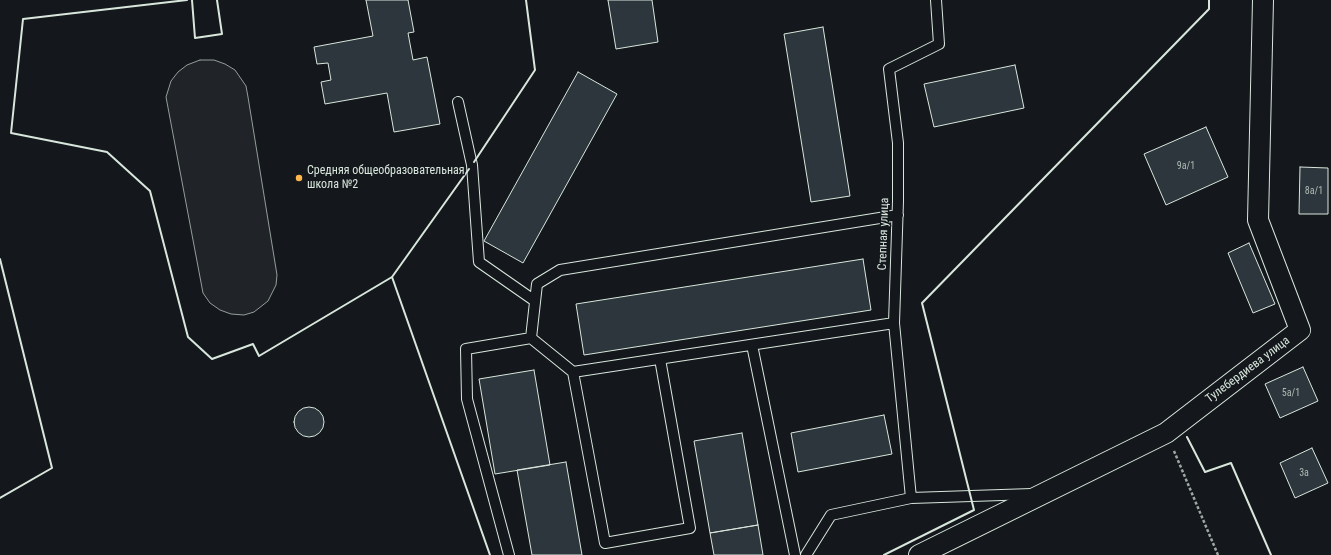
<!DOCTYPE html>
<meta charset="utf-8">
<style>
body{margin:0}
canvas{display:block;background:#14181c}
</style>
<canvas width="1331" height="555"></canvas>
<script>
const ctx = document.querySelector('canvas').getContext('2d');
ctx.lineJoin = 'round';
function fillPath(path, color) { ctx.fillStyle = color; ctx.fill(path, 'evenodd'); }
const shape = rows => new Path2D(rows.map(r => 'M' + r).join(''));
function stroke(path, color, width, dash) { ctx.strokeStyle = color; ctx.lineWidth = width; ctx.lineCap = dash ? 'butt' : 'round'; ctx.setLineDash(dash || []); ctx.stroke(path); }
function drawText(font, color, halo, rows, align = 'center') {
  ctx.font = font + ' "Roboto Condensed",sans-serif'; ctx.lineWidth = 3; ctx.setLineDash([]); ctx.textBaseline = 'middle'; ctx.strokeStyle = halo; ctx.fillStyle = color; for (const [text, x, y, turn = 0] of rows) {
    ctx.save(); ctx.translate(x, y); ctx.rotate((+turn || 0) * Math.PI / 180); ctx.textAlign = isNaN(turn) ? turn : align; if (halo) ctx.strokeText(text, 0, 0); ctx.fillText(text, 0, 0); ctx.restore();
  }
}
const green = shape([
 [200,60,214,60,225,64,235,70,246,86,248,97,277,275,276,285,268,301,254,312,244,315,231,314,220,310,210,303,203,293,166,97,171,81,178,72,187,65,200,60]
]);
fillPath(green, '#202428');
stroke(green, '#939e99', 1);
const building = shape([
 [366,0,408,0,414,32,408,33,413,60,427,57,440,124,394,132,387,93,325,104,321,82,331,80,328,63,317,64,314,47,373,36,366,0],
 [608,0,652,0,658,42,616,49,608,0],
 [823,27,850,196,811,202,784,34,823,27],
 [1015,65,1024,108,934,127,924,84,1015,65],
 [578,72,617,94,523,263,484,241,578,72],
 [1206,127,1228,177,1166,205,1144,154,1206,127],
 [1300,167,1328,168,1328,214,1299,214,1300,167],
 [1249,243,1275,304,1253,313,1228,253,1249,243],
 [863,259,871,310,584,355,576,304,863,259],
 [1303,367,1318,401,1280,418,1265,384,1303,367],
 [534,370,550,465,495,474,479,379,534,370],
 '294 422a15 15 0 1 1 30 0a15 15 0 1 1-30 0Z',
 [884,415,892,454,798,472,791,433,884,415],
 [742,433,758,525,710,533,694,441,742,433],
 [1312,448,1328,483,1295,498,1280,463,1312,448],
 [566,462,582,555,532,555,517,470,566,462],
 [758,525,763,555,714,555,710,533,758,525]
]);
fillPath(building, '#2c363c');
stroke(building, '#d8e6dc', 1);
const service = shape([
 [458,102,472,165,479,262,535,301],
 [531,338,537,284,560,270,898,215],
 [752,345,795,555],
 [573,372,605,543,690,528,660,359],
 [911,498,894,323,898,201,898,143,889,69,939,44,936,0],
 [509,555,467,399,466,349,531,338,573,372,894,323],
 [806,555,831,515,911,498,1032,494]
]);
const minor = shape([
 [919,555,1166,433,1300,330,1258,220,1263,0]
]);
stroke(service, '#d8e6dc', 12);
stroke(minor, '#d8e6dc', 22);
stroke(shape([
 [1174,451,1218,555]
]), '#9da8a2', 2.5, [3, 2]);
stroke(service, '#14181c', 10);
stroke(minor, '#14181c', 20);
stroke(shape([
 [187,0,23,19,11,133,107,152,150,191,188,337,212,359,253,344,259,356,392,277,469,169],
 [192,0,195,38,222,34,217,0],
 [474,162,535,70,526,0],
 [0,259,52,468,0,498],
 [392,277,490,555],
 [1187,437,1205,472,1231,463,1271,555],
 [884,555,974,510,922,303,1209,9,1209,0]
]), '#d8e6dc', 2);
for (const [x, y, r, color] of [
 [299,178,4,"#ffb74d"]
]) { const dot = new Path2D(); dot.arc(x, y, r, 0, 2 * Math.PI); ctx.fillStyle = color; ctx.fill(dot); stroke(dot, '#14181c', 1.5); }
drawText('10px', '#adbab4', null, [
 ["9а/1",1186,166],
 ["8а/1",1314,191],
 ["5а/1",1291,393],
 ["3а",1304,473]
]);
drawText('12px', '#d8e6dc', '#14181c', [
 ["Средняя общеобразовательная",307,171],
 ["школа №2",307,185]
], 'left');
drawText('12px', '#d8e6dc', '#14181c', [
 ["Степная улица",884,234,-88],
 ["Тулебердиева улица",1248,370,-37]
]);
</script>
